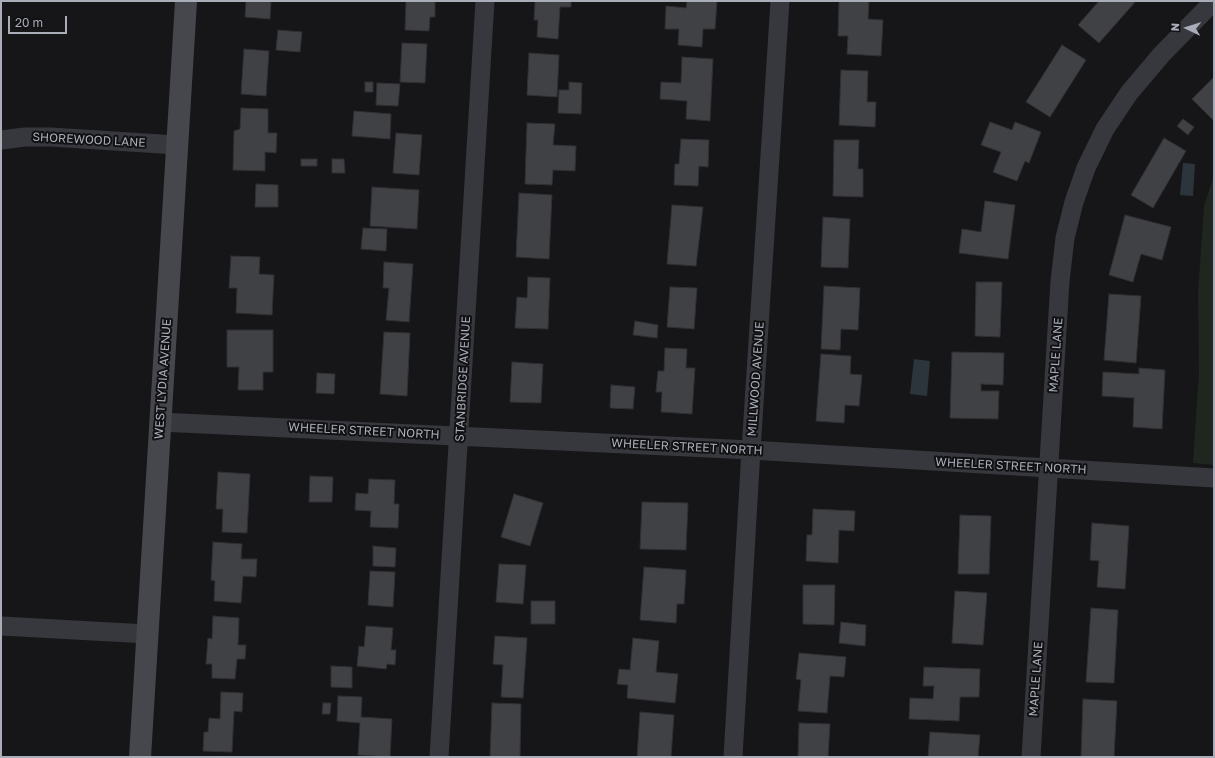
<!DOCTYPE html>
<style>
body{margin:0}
#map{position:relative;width:1215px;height:758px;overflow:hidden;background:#161618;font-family:"Golos Text",sans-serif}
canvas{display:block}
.frame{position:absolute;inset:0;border:2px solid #a8adb8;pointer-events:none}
.north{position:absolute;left:1167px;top:8px;width:40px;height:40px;-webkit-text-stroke:3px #111113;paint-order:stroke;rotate:274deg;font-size:11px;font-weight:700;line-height:16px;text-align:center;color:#a8adb8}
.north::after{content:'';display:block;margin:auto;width:14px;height:18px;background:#a8adb8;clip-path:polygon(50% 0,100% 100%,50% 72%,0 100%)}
.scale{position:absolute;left:8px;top:16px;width:59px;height:18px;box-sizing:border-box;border:2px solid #a8adb8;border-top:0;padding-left:5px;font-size:12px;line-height:14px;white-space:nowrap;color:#a8adb8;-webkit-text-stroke:3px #111113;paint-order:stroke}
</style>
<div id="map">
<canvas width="1215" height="758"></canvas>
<div class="frame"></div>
<div class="north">N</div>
<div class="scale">20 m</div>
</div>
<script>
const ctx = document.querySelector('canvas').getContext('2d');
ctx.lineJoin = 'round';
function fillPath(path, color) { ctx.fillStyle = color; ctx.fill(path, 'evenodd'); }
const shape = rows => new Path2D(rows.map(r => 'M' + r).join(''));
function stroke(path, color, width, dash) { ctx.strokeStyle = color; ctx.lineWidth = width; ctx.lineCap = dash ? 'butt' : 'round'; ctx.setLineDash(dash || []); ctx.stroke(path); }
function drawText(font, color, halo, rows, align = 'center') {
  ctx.font = font + ' "Golos Text",sans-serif'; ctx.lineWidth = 4; ctx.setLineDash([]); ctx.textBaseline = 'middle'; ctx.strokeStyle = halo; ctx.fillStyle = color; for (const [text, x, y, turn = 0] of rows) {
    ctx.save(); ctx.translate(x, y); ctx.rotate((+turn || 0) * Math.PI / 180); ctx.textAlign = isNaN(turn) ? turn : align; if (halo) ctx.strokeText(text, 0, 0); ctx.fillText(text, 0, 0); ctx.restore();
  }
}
fillPath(shape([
 [1214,175,1214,465,1193,463,1199,372,1198,293,1204,206]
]), '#1e261f');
fillPath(shape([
 [1183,163,1195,164,1193,196,1180,195],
 [914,359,930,361,927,396,910,394]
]), '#2c353c');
const building = shape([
 [246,1,271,1,270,19,245,17,246,1],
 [406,1,435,1,435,17,430,17,429,31,405,30,406,1],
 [535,1,571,1,571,7,560,7,558,39,537,37,538,20,534,20,535,1],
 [687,1,717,1,715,29,703,29,702,47,678,45,679,29,665,29,666,6,686,8,687,1],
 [839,1,869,1,868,19,883,20,881,56,847,54,848,36,838,36,839,1],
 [1099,1,1136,1,1099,43,1078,25,1099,1],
 [278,30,302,32,300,52,276,50,278,30],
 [402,43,427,44,425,83,400,82,402,43],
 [1062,45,1086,60,1050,117,1026,102,1062,45],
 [244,49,269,51,266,96,241,94,244,49],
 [529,53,559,55,557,97,527,95,529,53],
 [682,57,713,59,710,121,686,119,687,101,660,99,661,82,681,83,682,57],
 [841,70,868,71,867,102,876,102,875,127,839,125,841,70],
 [1214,77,1214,121,1192,99,1214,77],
 [365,82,373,82,373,92,365,92,365,82],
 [569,82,582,83,581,114,558,113,559,90,569,90,569,82],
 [377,83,400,84,398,106,376,105,377,83],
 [241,108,268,109,268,133,277,133,276,153,265,152,265,171,233,170,234,131,240,129,241,108],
 [354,111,391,114,390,139,352,136,354,111],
 [1183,119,1194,127,1188,135,1177,126,1183,119],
 [990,122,1012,130,1015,122,1041,132,1029,163,1025,161,1017,181,993,172,1001,152,981,145,990,122],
 [527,123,555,124,553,145,576,146,575,171,553,170,552,185,525,184,527,123],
 [396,133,422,135,419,175,393,173,396,133],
 [1164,138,1186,151,1153,208,1131,195,1164,138],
 [681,139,709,140,708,167,699,166,698,186,674,185,675,164,679,164,681,139],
 [834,140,859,140,858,169,863,169,863,197,833,196,834,140],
 [301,159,317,159,317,166,301,166,301,159],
 [332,159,344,159,345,173,332,173,332,159],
 [256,184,278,185,278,207,255,207,256,184],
 [372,187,419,190,417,229,370,226,372,187],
 [519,193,552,195,549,259,516,257,519,193],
 [985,201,1015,205,1008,259,959,253,962,229,981,232,985,201],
 [672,205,703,207,696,266,667,264,672,205],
 [1125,215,1171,227,1162,260,1141,254,1133,282,1109,275,1125,215],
 [823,217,850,219,848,268,821,267,823,217],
 [363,228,387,229,386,251,361,249,363,228],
 [231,256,260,257,259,274,274,275,272,315,236,313,237,288,229,288,231,256],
 [384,262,413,264,409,322,386,320,389,288,383,288,384,262],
 [528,277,550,278,548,329,515,328,517,297,527,298,528,277],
 [976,282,1002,282,1000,337,975,336,976,282],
 [824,286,860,288,858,330,841,329,840,350,821,349,824,286],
 [670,287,697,288,694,329,667,327,670,287],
 [1109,294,1141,296,1136,363,1104,360,1109,294],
 [635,321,658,325,657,338,633,335,635,321],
 [227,330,273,330,273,372,263,372,263,390,238,390,239,367,227,367,227,330],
 [384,332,410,333,407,396,380,394,384,332],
 [665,348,687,349,686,368,695,368,692,414,661,412,662,392,656,392,658,371,664,371,665,348],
 [952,352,1004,353,1003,385,981,384,981,391,999,391,998,419,950,418,952,352],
 [821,354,851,356,850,374,862,375,859,406,845,405,844,423,816,421,821,354],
 [512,362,543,364,541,403,510,402,512,362],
 [1139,368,1165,370,1162,429,1133,427,1134,398,1102,396,1103,372,1139,374,1139,368],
 [317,373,335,374,334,394,316,393,317,373],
 [611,385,635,387,633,409,610,408,611,385],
 [218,472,250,474,247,533,222,532,223,509,216,509,218,472],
 [310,476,333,477,332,502,309,502,310,476],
 [369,479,395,480,394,504,399,504,398,528,370,527,371,511,355,510,356,493,368,494,369,479],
 [514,494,543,503,530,546,501,537,514,494],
 [642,502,688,503,686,550,640,549,642,502],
 [813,509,855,511,854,531,839,530,838,563,806,561,807,535,812,535,813,509],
 [960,515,991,516,989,574,958,574,960,515],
 [1092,523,1129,526,1125,589,1097,587,1099,561,1090,560,1092,523],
 [213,542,242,544,241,559,257,559,256,577,243,576,241,603,214,601,215,581,211,580,213,542],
 [373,546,396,548,395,567,373,566,373,546],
 [499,564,526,565,523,604,496,602,499,564],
 [644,567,686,570,684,604,677,604,676,623,640,620,644,567],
 [370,571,395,572,393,607,368,605,370,571],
 [803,585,835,585,834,625,803,624,803,585],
 [955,591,987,593,983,645,952,643,955,591],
 [531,601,555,601,555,624,531,624,531,601],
 [1091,608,1118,610,1114,683,1086,682,1091,608],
 [213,616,239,618,238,645,246,645,245,659,237,659,235,679,212,678,212,664,206,664,208,638,212,639,213,616],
 [841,622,866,625,865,646,839,643,841,622],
 [366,626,393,628,391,650,396,650,395,665,387,664,386,669,357,666,359,646,364,647,366,626],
 [495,636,527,638,523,698,501,697,503,665,493,664,495,636],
 [633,638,659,641,656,672,678,674,675,703,627,698,628,685,617,684,619,669,630,670,633,638],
 [799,653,846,657,844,677,830,676,827,713,798,711,801,680,796,679,799,653],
 [331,666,352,667,352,688,331,687,331,666],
 [924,667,980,669,979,697,960,697,959,721,909,719,910,698,933,699,934,686,923,686,924,667],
 [221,692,243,693,242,712,234,711,232,752,203,751,204,732,208,732,209,718,220,719,221,692],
 [338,696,362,697,361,717,392,719,390,757,358,755,360,723,337,721,338,696],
 [1083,699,1117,701,1114,757,1081,757,1083,699],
 [323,703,331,703,330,714,322,714,323,703],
 [492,703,521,704,520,757,490,757,492,703],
 [640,712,674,715,671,757,637,757,640,712],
 [799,723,830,724,828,757,798,757,799,723],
 [930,732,980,735,978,757,928,757,930,732]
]);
fillPath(building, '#404145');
stroke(building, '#303034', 1);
stroke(shape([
 [1,140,25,137,51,137,177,145],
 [160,422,751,450,1214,478],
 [1,626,148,634],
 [439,757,485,1],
 [733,757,751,450,780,1],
 [1031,757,1060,281,1065,238,1074,202,1086,168,1105,129,1129,93,1162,54,1214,1]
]), '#37383d', 19);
stroke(shape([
 [140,757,186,1]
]), '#45474d', 22);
drawText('12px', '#a8adb8', '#111113', [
 ["SHOREWOOD LANE",89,140,3],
 ["MAPLE LANE",1056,355,-86],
 ["WEST LYDIA AVENUE",163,379,-86],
 ["STANBRIDGE AVENUE",463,379,-87],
 ["MILLWOOD AVENUE",756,379,-86],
 ["WHEELER STREET NORTH",364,431,3],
 ["WHEELER STREET NORTH",687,447,3],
 ["WHEELER STREET NORTH",1011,466,3],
 ["MAPLE LANE",1036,679,-86]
]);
</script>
